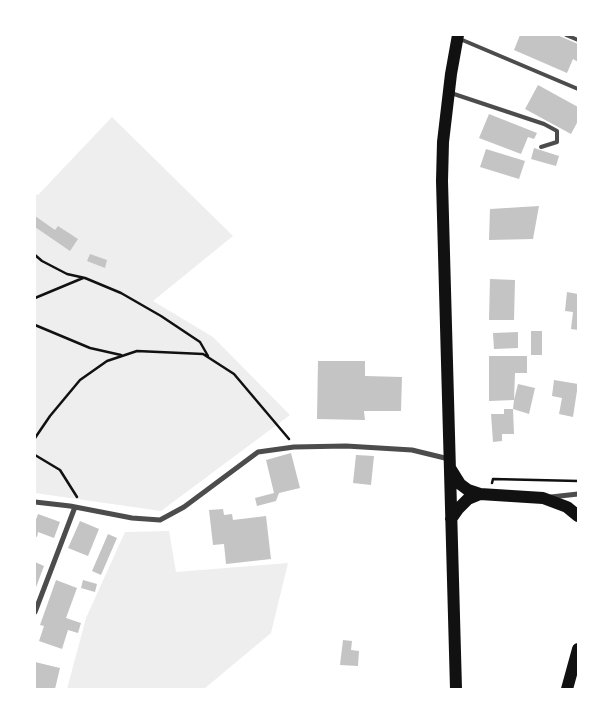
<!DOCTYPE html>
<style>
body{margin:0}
#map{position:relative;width:613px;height:724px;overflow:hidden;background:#fff;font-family:"DM Sans",sans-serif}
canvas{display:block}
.frame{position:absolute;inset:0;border:36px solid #fff;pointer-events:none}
</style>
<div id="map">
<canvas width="613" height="724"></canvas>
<div class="frame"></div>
</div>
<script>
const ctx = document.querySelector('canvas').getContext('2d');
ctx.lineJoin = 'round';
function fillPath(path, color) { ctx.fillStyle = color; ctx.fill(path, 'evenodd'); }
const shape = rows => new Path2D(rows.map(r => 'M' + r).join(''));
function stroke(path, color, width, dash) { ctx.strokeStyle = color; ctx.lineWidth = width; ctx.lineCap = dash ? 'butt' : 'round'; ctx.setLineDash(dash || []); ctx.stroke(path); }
fillPath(shape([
 [112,117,233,236,153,301,213,337,290,415,161,511,35,493,35,194,38,195],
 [169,531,176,572,288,563,271,633,204,689,67,689,86,618,125,532]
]), '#eee');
fillPath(shape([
 [520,35,557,35,578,44,578,62,573,59,567,73,514,50],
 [538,85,578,107,578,121,571,134,525,109],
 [489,114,537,133,534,139,528,137,521,154,479,138],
 [534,148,559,156,556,166,531,159],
 [486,149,525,161,519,179,480,167],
 [539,206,533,239,489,240,490,209],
 [35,216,55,230,58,226,78,239,70,251,35,227],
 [90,254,107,260,105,268,87,261],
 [490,279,515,280,514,320,489,320],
 [567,292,578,294,578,330,571,329,573,312,565,311],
 [531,331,542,331,542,355,531,355],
 [518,332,518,348,494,349,493,333],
 [489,356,527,356,527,373,515,373,514,400,518,384,535,388,529,414,513,409,514,400,489,401],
 [318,361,365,361,365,376,402,377,401,411,364,411,365,420,317,419],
 [554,380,578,384,573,417,559,414,562,398,552,396],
 [504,409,513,409,514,434,502,434,502,441,493,442,491,414,504,414],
 [291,453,300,488,279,493,276,501,257,506,255,498,274,493,266,460],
 [356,455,374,456,371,485,353,483],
 [223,509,224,515,232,514,233,520,266,516,271,559,226,564,224,544,213,545,209,510],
 [38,514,60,522,54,538,38,532,37,537,35,536,35,522],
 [80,521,99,529,88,556,68,548],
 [108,534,117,538,101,575,92,571],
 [35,562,44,566,35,590],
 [56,580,77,588,66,618,81,623,78,633,68,630,62,649,39,641,44,626,40,625],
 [83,580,97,584,95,592,81,588],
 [343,640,352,641,351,650,359,651,358,666,340,665],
 [35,662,60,668,55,689,35,689]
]), '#c4c4c4');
stroke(shape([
 [35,255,42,261,67,274,85,278,121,293,161,316,200,342,208,356],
 [35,298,83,278],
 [35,325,90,348,121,355],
 [35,438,50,416,80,380,107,361,137,351,203,354,234,374,289,439],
 [35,455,60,470,77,497],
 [492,483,493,479,578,481]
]), '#111', 2.5);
stroke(shape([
 [566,35,578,40],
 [460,39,578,89],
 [451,93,544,124,557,131,557,142,541,147]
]), '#4c4c4c', 4);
stroke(shape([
 [551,497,578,494],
 [35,502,70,506,132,518,160,520,184,507,258,452,294,447,346,446,412,450,449,459],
 [35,612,75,507]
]), '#4c4c4c', 5);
stroke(shape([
 [450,468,460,484,468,490,480,494,543,498,567,507,578,516],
 [451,519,458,509,468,499,480,494],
 [456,689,442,181,443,142,451,74,458,35],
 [567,689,578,649]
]), '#111', 12);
</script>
